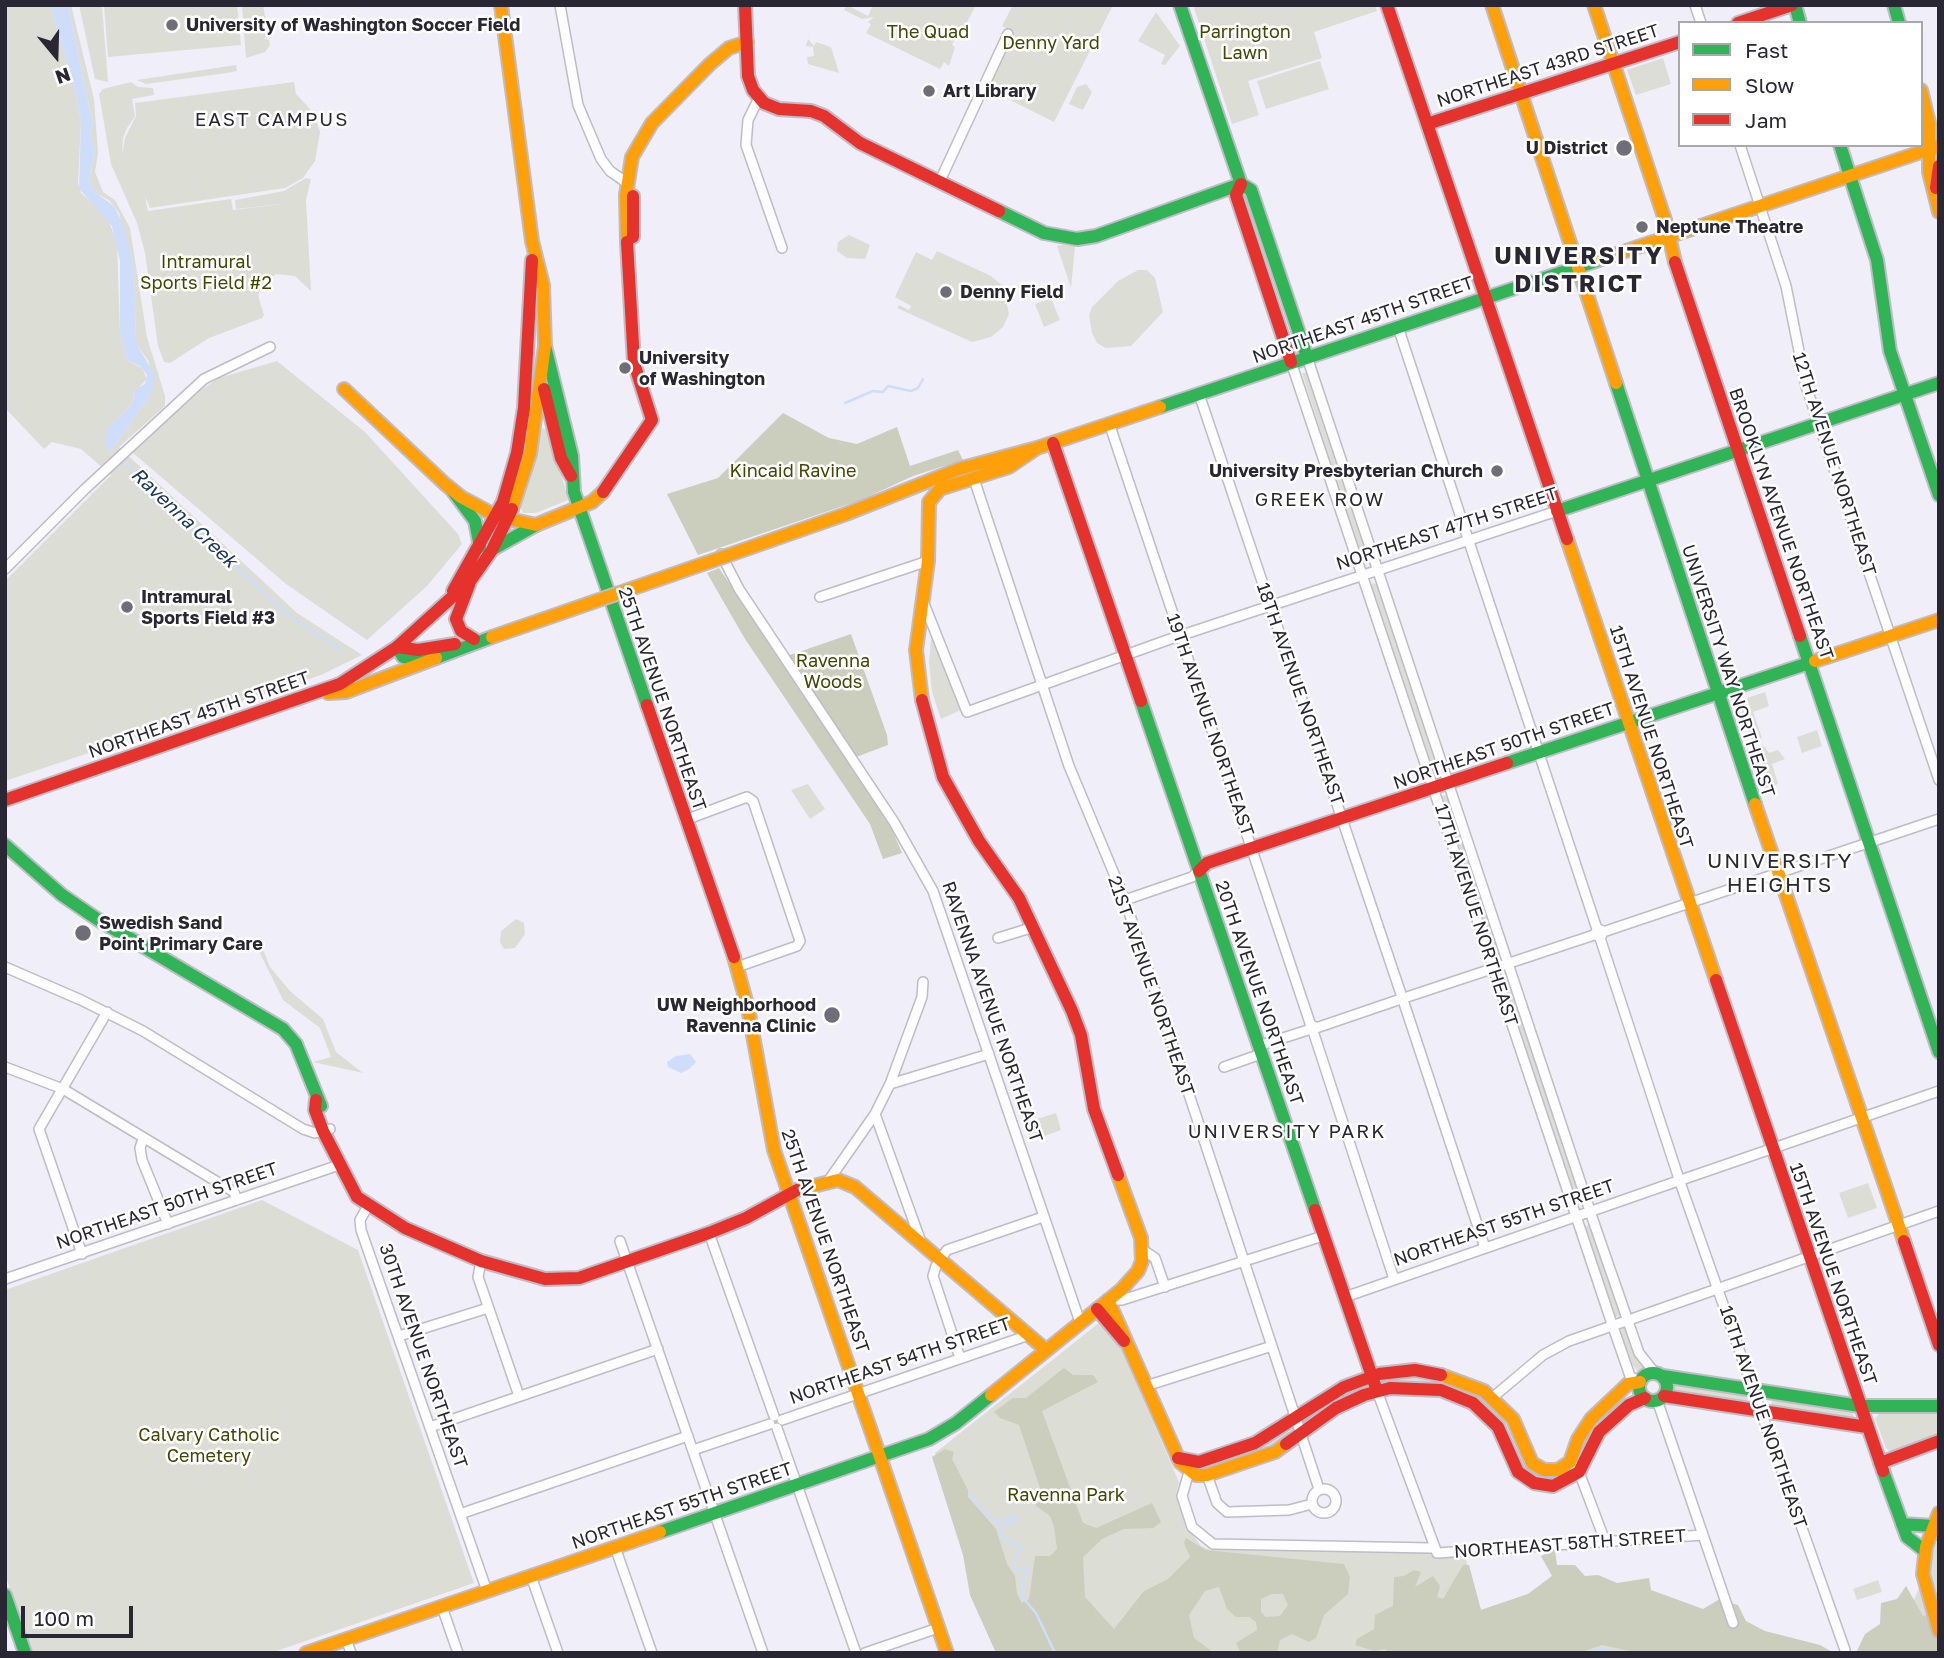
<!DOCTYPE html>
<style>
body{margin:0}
#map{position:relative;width:1944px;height:1658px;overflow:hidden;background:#f0eef9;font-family:"Golos Text",sans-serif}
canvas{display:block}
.frame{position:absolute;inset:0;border:7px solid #292733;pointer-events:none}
.legend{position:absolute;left:1678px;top:21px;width:245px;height:126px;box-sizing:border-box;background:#fff;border:2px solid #a9a9ad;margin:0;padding:9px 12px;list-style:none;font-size:21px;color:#292733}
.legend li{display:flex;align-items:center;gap:14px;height:35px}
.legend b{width:35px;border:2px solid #a9a9ad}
.north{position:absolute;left:21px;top:21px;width:70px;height:70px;-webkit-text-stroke:5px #fff;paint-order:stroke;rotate:161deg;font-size:19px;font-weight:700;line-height:28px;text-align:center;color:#292733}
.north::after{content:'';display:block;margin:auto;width:24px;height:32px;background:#292733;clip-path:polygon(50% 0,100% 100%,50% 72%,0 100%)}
.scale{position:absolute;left:21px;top:1606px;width:112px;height:32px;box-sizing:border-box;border:4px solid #292733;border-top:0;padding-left:9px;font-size:21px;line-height:24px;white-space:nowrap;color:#292733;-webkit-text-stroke:5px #fff;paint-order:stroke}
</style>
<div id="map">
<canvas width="1944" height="1658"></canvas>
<div class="frame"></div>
<ul class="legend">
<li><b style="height:9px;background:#30b455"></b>Fast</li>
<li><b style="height:9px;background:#ff9f0a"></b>Slow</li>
<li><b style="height:9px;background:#e5322d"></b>Jam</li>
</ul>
<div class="north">N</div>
<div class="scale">100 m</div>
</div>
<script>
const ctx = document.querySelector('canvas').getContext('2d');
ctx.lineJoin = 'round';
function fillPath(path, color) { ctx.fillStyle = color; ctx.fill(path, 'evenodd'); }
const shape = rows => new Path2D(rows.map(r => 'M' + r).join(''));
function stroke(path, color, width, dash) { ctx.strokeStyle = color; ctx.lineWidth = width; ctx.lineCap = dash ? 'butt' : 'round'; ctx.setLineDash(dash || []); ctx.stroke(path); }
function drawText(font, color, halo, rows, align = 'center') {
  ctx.font = font + ' "Golos Text",sans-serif'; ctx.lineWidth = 5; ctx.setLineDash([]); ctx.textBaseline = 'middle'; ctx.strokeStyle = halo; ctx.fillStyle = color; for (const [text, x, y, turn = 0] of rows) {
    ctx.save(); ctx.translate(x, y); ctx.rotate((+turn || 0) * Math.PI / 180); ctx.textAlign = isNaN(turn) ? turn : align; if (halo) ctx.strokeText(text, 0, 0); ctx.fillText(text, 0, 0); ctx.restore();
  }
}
fillPath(shape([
 [5,5,50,5,75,90,81,122,78,184,81,193,107,217,117,242,120,332,127,360,142,368,147,379,134,392,132,404,108,429,110,452,151,394,149,362,136,343,134,266,119,213,110,201,95,192,89,181,95,150,90,134,93,125,68,5,71,5,94,99,98,153,95,172,103,192,115,200,130,228,147,337,165,396,165,406,119,447,297,613,362,655,321,675,5,781,5,581,111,475,81,449,52,442,44,449,5,408],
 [79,5,102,5,108,82,95,79],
 [104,5,237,5,241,45,108,57],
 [242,5,263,5,269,37,263,38,269,40,270,45,265,52,246,58],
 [847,5,868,16,873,5,976,5,959,38,956,37,952,45,955,47,949,66,944,62,940,69,866,33,871,24,868,22,874,17,862,19,844,10],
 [1013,5,1113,5,1054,122,988,89,1015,32,1002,26],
 [1193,5,1375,5,1377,11,1314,32,1322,58,1248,81,1259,115,1232,124],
 [1156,12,1180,46,1165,65,1161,64,1165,55,1138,41],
 [808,39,814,46,816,42,831,47,839,73,808,64,807,57,814,56,813,47,806,46],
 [1663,58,1671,84,1636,95,1627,70],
 [1320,61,1329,89,1266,109,1257,81],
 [236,65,237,71,227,73,146,84,137,80],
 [131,82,138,87,153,88,154,95,132,99,135,116,127,128,123,138,122,155,125,138,136,116,135,103,294,82,296,94,313,112,320,132,315,161,303,178,285,188,150,208,145,196,148,211,231,199,233,210,288,203,236,209,235,200,284,191,306,178,311,179,306,200,311,291,295,276,276,274,261,287,258,296,264,315,262,318,209,338,170,363,164,362,158,346,145,253,137,223,111,164,99,94,103,89],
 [1086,84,1092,92,1083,110,1069,104,1077,87],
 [849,235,870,245,865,259,847,258,837,251,838,242],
 [1062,245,1075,246,1071,288,1057,246],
 [937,251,991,276,1003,286,1009,314,1003,327,991,337,972,342,897,308,899,305,909,310,911,306,895,297,916,252,932,260],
 [1138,270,1147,270,1155,278,1163,312,1131,346,1106,348,1097,343,1092,333,1089,315,1092,307,1118,281],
 [1051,298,1060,320,1044,327,1035,304],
 [277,361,365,432,458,534,462,544,427,586,367,640,286,584,132,452,201,390,219,378],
 [1302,373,1308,373,1370,559,1368,563,1362,562],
 [542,428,550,430,568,500,536,513,523,513,520,506],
 [1373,583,1379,585,1440,770,1437,776,1434,776,1370,588],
 [932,629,961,710,941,719,932,692,929,662],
 [1765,692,1769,706,1753,712,1762,738,1752,741,1750,734,1747,734,1749,730,1741,716,1742,710,1751,710,1747,698],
 [1817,730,1822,746,1802,753,1797,737],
 [1764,746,1769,753,1778,750,1785,759,1772,764,1778,784,1765,789,1752,750],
 [808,784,825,809,810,819,791,790],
 [1449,794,1503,954,1494,957,1440,797],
 [516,919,524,923,525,934,515,948,504,949,500,942,501,931],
 [258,937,270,967,290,991,323,1019,336,1052,363,1073,313,1062,331,1057,320,1028,283,1000,255,943],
 [1511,979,1586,1202,1577,1205,1503,982],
 [1056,1113,1061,1130,1031,1141,1025,1123],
 [1868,1183,1877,1208,1848,1218,1839,1193],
 [262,1200,358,1250,474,1583,271,1653,32,1653,5,1574,5,1290],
 [1592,1224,1621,1315,1620,1317,1613,1316,1584,1227],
 [1099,1323,1122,1350,1179,1482,1176,1494,1189,1530,1201,1546,1210,1550,1415,1551,1429,1553,1436,1558,1465,1556,1481,1610,1528,1594,1552,1576,1804,1653,1008,1653,935,1453],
 [1622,1327,1626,1327,1647,1370,1644,1372,1639,1373,1632,1364,1620,1333],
 [1404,1374,1467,1386,1499,1408,1540,1478,1538,1480,1524,1472,1476,1401,1385,1383,1385,1377],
 [1672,1383,1746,1395,1748,1399,1747,1403,1671,1392],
 [1773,1400,1852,1413,1855,1418,1853,1421,1769,1407],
 [1880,1412,1939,1412,1939,1436,1891,1452,1886,1448,1875,1419],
 [1285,1431,1291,1434,1283,1444,1203,1469],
 [1939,1541,1939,1653,1877,1653,1903,1623,1923,1580,1925,1551],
 [1878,1580,1882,1592,1857,1600,1853,1589]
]), '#dcded5');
fillPath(shape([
 [783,413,829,438,857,444,897,427,910,466,958,450,963,460,913,476,861,500,698,555,667,494,718,478],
 [719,568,887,817,902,853,883,859,870,824,745,639,707,573],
 [851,634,887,735,888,745,856,757,787,656],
 [1064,1368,1073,1375,1093,1375,1098,1382,1042,1411,1083,1523,1096,1528,1152,1503,1161,1522,1153,1528,1124,1529,1102,1539,1083,1557,1085,1597,1114,1629,1144,1591,1168,1579,1190,1557,1184,1543,1186,1538,1206,1550,1344,1564,1350,1577,1348,1594,1324,1615,1316,1638,1309,1642,1292,1634,1280,1640,1277,1653,1241,1653,1236,1643,1257,1630,1256,1622,1249,1617,1236,1617,1227,1609,1219,1587,1205,1591,1189,1615,1194,1638,1214,1653,996,1653,970,1595,963,1555,932,1457,945,1449,954,1452,952,1459,968,1490,968,1497,996,1529,1007,1564,1015,1576,1017,1594,1022,1603,1029,1599,1035,1556,1050,1556,1057,1549,1054,1527,1050,1516,1035,1505,1044,1500,1019,1425,1000,1418,994,1412,1013,1398,1026,1398],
 [1272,1594,1283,1594,1288,1605,1280,1616,1266,1617,1261,1612,1261,1599],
 [1555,1550,1557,1565,1575,1565,1585,1576,1598,1575,1617,1583,1649,1578,1651,1590,1703,1609,1718,1600,1738,1605,1746,1621,1765,1631,1820,1645,1834,1653,1639,1653,1602,1645,1579,1653,1388,1653,1386,1649,1374,1651,1355,1645,1357,1639,1374,1629,1375,1615,1393,1606,1394,1577,1404,1576,1414,1570,1421,1572,1415,1587,1433,1576,1440,1586,1437,1597,1443,1599,1463,1565,1469,1565,1481,1610,1528,1594,1552,1576,1541,1556],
 [1906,1586,1923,1616,1939,1611,1939,1653,1856,1653,1865,1634,1880,1624,1881,1603,1897,1599]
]), '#cbcebd');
fillPath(shape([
 [50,5,68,5,93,125,90,134,95,150,89,181,95,192,114,206,123,224,134,266,136,343,155,375,151,394,110,452,104,442,108,429,132,404,135,389,145,384,147,375,140,366,127,360,120,332,120,261,112,226,79,189,81,122,75,90],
 [690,1054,696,1062,689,1069,681,1073,668,1067,667,1062,676,1056]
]), '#ceddfa');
stroke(shape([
 [845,403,873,391,883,392,888,386,911,391,918,388,923,379],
 [125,463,288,615,341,650],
 [969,1494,992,1520,998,1522,1016,1517,1016,1521,1002,1528,999,1534,1020,1547,1014,1566,1018,1571,1026,1567,1028,1571,1023,1578,1023,1598,1036,1613,1055,1653],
 [1588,1653,1603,1649,1614,1653]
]), '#ceddfa', 2.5);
const street = shape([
 [560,5,578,105,601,159,610,171,627,183],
 [1695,5,1701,23],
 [759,98,748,120,746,145,782,248],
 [1740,145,1786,286,1806,386,1939,780],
 [939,183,1008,34],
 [1398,327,1597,929],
 [1307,357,1593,1220,1639,1353,1655,1373],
 [1291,362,1611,1321,1630,1376,1640,1382],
 [1199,394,1401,994],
 [1109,423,1311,1026],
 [974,479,1069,766,1125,900,1319,1489],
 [721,554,739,589,894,822,933,891,1080,1322],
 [5,569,84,490,204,379,270,347],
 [820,597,928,561],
 [923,601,967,712,1173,638,1557,511],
 [685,820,747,797,753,801,800,941,797,946,737,967],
 [1125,900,1192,877,1199,871],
 [1603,932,1939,819],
 [998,938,1034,927],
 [1600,938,1678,1176],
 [5,967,81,1000,143,1031,303,1129,315,1133,330,1129],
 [1407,997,1594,935,1598,929,1603,931,1601,937,1594,935],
 [1404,1003,1485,1248],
 [1316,1028,1398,1000],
 [1314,1034,1394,1279],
 [1258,1046,1308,1030,1311,1026,1316,1027],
 [5,1067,63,1089,234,1192,237,1200],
 [1224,1067,1261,1054],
 [890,1084,989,1054],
 [875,1114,921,1242],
 [143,1139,140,1148,142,1160,168,1224],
 [1684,1179,1939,1091],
 [829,1180,875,1114,890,1084,922,997,923,982],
 [1681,1185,1845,1650],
 [368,1206,360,1220,361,1230,487,1591],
 [709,1233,774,1416],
 [620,1241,763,1653],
 [1143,1250,1155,1258,1165,1287],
 [82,1254,39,1129,107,1012],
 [481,1261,478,1277,519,1396],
 [5,1279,339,1165],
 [1345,1297,1675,1182],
 [1108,1300,1122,1300,1323,1236],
 [399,1336,488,1308],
 [960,1358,933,1276,936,1266,947,1250,1043,1217],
 [1146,1386,1272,1346],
 [1377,1391,1437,1553,1703,1535],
 [1492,1398,1543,1355,1569,1341,1939,1211],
 [1657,1400,1733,1623],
 [782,1420,1029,1335],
 [430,1427,658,1349],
 [777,1428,856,1653],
 [693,1450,770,1424],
 [1570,1462,1579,1472,1605,1541],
 [1189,1472,1182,1496,1192,1527,1213,1544,1432,1548],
 [1207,1475,1217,1503,1227,1512,1289,1510,1312,1504],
 '1312 1501a12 12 0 1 1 24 0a12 12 0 1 1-24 0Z',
 [460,1514,688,1436],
 [615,1547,652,1653],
 [531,1576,558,1653],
 [442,1607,458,1653],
 [346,1639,351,1653],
 [865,1653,938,1628]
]);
const fast = shape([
 [1180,5,1241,184,1251,190,1307,357],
 [1795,5,1800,23],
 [1894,5,1899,23],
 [1840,145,1877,260,1890,351,1939,495],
 [999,211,1044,233,1077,239,1096,236,1241,184],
 [545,346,572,456,574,492,647,705],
 [1616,383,1755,804],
 [1160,407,1599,260],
 [452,490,475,521,480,547],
 [1557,511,1939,383],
 [493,549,536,525],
 [1800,636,1939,1052],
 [397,647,403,657,419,660,436,658,492,637],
 [1141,701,1315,1210],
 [1507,763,1815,661],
 [5,845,62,895,97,919,283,1029,296,1044,321,1106],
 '1639 1387a14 14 0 1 1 28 0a14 14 0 1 1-28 0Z',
 [1663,1376,1860,1406,1939,1406],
 [1883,1471,1907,1537,1925,1551],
 [1902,1524,1933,1526],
 [660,1532,929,1439,956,1423,991,1395],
 [5,1595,25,1653]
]);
const slow = shape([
 [501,5,532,241,543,285,545,346,530,454,512,509],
 [1492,5,1616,383],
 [1594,5,1666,223,1675,262],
 [1921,90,1929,123,1929,172,1939,212],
 [627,242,626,195,632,157,652,123,710,64,729,48,747,42],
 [1599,260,1939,146],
 [344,389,445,484,461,497,496,516,536,525,592,502,603,492],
 [1567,539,1716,980],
 [729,555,846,514,959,469,1037,448,1160,407],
 [1815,661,1939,620],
 [328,693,346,692,436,658],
 [922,700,916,650,928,561,929,502,940,489,1009,467,1037,448],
 [1755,804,1904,1241],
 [734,957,748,1008,774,1150,880,1457],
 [797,1190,838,1180,855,1187,1046,1350],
 [1108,1300,1180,1462,1196,1475,1207,1475,1275,1452,1286,1444],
 [1441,1375,1484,1391,1513,1419,1532,1463,1544,1470,1558,1470,1570,1462,1578,1439,1591,1419,1628,1384,1640,1382],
 [991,1395,1121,1290,1138,1271,1142,1261,1141,1238,1118,1175],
 [880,1457,947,1653],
 [1939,1513,1926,1547,1923,1574,1939,1631],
 [306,1653,660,1532]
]);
const jam = shape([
 [745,5,748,76,753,90,764,103,779,109,811,111,824,116,860,143,999,211],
 [1387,5,1567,539],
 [1738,23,1792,5],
 [1427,124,1680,42],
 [1241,184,1236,195,1291,362],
 [1936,188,1939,166],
 [633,196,633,237],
 [1675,262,1800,636],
 [544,389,561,458,571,476],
 [1053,443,1141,701],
 [603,492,652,420,634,363,627,242],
 [469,585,456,619,461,631,474,639],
 [453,591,503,502,517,453,524,408,532,260],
 [397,647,418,650,455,644],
 [922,700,943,777,979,841,1019,898,1072,1011,1081,1035,1094,1109,1118,1175],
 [647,705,734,957],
 [5,800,340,684,397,647,471,580,492,550,512,509],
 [1199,871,1207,863,1507,763],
 [1716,980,1883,1471],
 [316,1100,315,1110,323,1131,357,1197,405,1228,481,1261,545,1279,579,1278,709,1233,746,1218,797,1190],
 [1315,1210,1377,1391],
 [1904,1241,1939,1345],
 [1097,1309,1124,1341],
 [1664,1396,1867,1427],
 [1286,1444,1336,1408,1364,1395,1390,1388,1441,1390,1473,1403,1498,1427,1518,1472,1534,1483,1553,1486,1579,1472,1599,1432,1629,1405,1645,1398],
 [1178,1458,1199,1462,1255,1443,1344,1387,1379,1374,1415,1370,1441,1375],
 [1880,1463,1939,1441]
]);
stroke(street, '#bebcc7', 12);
stroke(fast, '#bebcc7', 16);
stroke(slow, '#bebcc7', 16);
stroke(jam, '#bebcc7', 16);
stroke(street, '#fdfcfe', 9);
stroke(fast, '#30b455', 12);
stroke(slow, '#ff9f0a', 12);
stroke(jam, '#e5322d', 12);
const slowBridge = shape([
 [492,637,729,555]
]);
stroke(slowBridge, '#bebcc7', 16, []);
stroke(slowBridge, '#ff9f0a', 12);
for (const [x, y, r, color] of [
 [172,25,7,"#6f6d78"],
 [929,91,7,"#6f6d78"],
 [1624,148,9,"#6f6d78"],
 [1642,227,7,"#6f6d78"],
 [946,292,7,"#6f6d78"],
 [625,368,7,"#6f6d78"],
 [1497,471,7,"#6f6d78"],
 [127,607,7,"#6f6d78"],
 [83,933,9,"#6f6d78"],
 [832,1015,9,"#6f6d78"]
]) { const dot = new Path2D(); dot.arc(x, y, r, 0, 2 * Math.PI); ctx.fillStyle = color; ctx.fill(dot); stroke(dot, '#fff', 2.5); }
drawText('bold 18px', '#292733', '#fff', [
 ["University of Washington Soccer Field",186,25],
 ["Art Library",943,91],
 ["U District",1608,148,"right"],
 ["Neptune Theatre",1656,227],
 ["Denny Field",960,292],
 ["University",639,358],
 ["of Washington",639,379],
 ["University Presbyterian Church",1483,471,"right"],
 ["Intramural",141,597],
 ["Sports Field #3",141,618],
 ["Swedish Sand",99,923],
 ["Point Primary Care",99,944],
 ["UW Neighborhood",816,1005,"right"],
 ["Ravenna Clinic",816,1026,"right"]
], 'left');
drawText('18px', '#414802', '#fff', [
 ["The Quad",928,32],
 ["Parrington",1245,32],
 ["Lawn",1245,53],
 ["Denny Yard",1051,43],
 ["Intramural",206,262],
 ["Sports Field #2",206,283],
 ["Kincaid Ravine",793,471],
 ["Ravenna",833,661],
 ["Woods",833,682],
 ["Calvary Catholic",209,1435],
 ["Cemetery",209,1456],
 ["Ravenna Park",1066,1495]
]);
drawText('18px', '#292733', '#fff', [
 ["NORTHEAST 43RD STREET",1548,66,-18],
 ["NORTHEAST 45TH STREET",1363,320,-19],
 ["12TH AVENUE NORTHEAST",1834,464,72],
 ["BROOKLYN AVENUE NORTHEAST",1781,524,71],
 ["NORTHEAST 47TH STREET",1447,529,-18],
 ["UNIVERSITY WAY NORTHEAST",1728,671,72],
 ["18TH AVENUE NORTHEAST",1300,694,71],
 ["25TH AVENUE NORTHEAST",662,699,71],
 ["NORTHEAST 45TH STREET",199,715,-19],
 ["19TH AVENUE NORTHEAST",1210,725,71],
 ["15TH AVENUE NORTHEAST",1651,737,72],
 ["NORTHEAST 50TH STREET",1504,746,-19],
 ["17TH AVENUE NORTHEAST",1476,915,72],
 ["21ST AVENUE NORTHEAST",1151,986,71],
 ["20TH AVENUE NORTHEAST",1259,993,71],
 ["RAVENNA AVENUE NORTHEAST",992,1012,71],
 ["NORTHEAST 50TH STREET",167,1206,-19],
 ["NORTHEAST 55TH STREET",1504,1223,-19],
 ["25TH AVENUE NORTHEAST",825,1241,71],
 ["15TH AVENUE NORTHEAST",1833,1274,71],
 ["30TH AVENUE NORTHEAST",423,1356,71],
 ["NORTHEAST 54TH STREET",900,1361,-19],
 ["16TH AVENUE NORTHEAST",1763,1417,71],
 ["NORTHEAST 55TH STREET",682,1506,-19],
 ["NORTHEAST 58TH STREET",1570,1544,-4]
]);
ctx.letterSpacing = '2px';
drawText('19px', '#292733', '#fff', [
 ["EAST CAMPUS",272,120],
 ["GREEK ROW",1320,500],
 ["UNIVERSITY PARK",1287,1132]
]);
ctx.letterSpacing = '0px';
drawText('italic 19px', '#1b3663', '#fff', [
 ["Ravenna Creek",184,518,43]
]);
ctx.letterSpacing = '2px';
drawText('21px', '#292733', '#fff', [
 ["UNIVERSITY",1780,861],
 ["HEIGHTS",1780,885]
]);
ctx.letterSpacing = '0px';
ctx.letterSpacing = '2px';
drawText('bold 24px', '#292733', '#fff', [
 ["UNIVERSITY",1579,256],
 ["DISTRICT",1579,284]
]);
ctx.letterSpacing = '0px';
</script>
